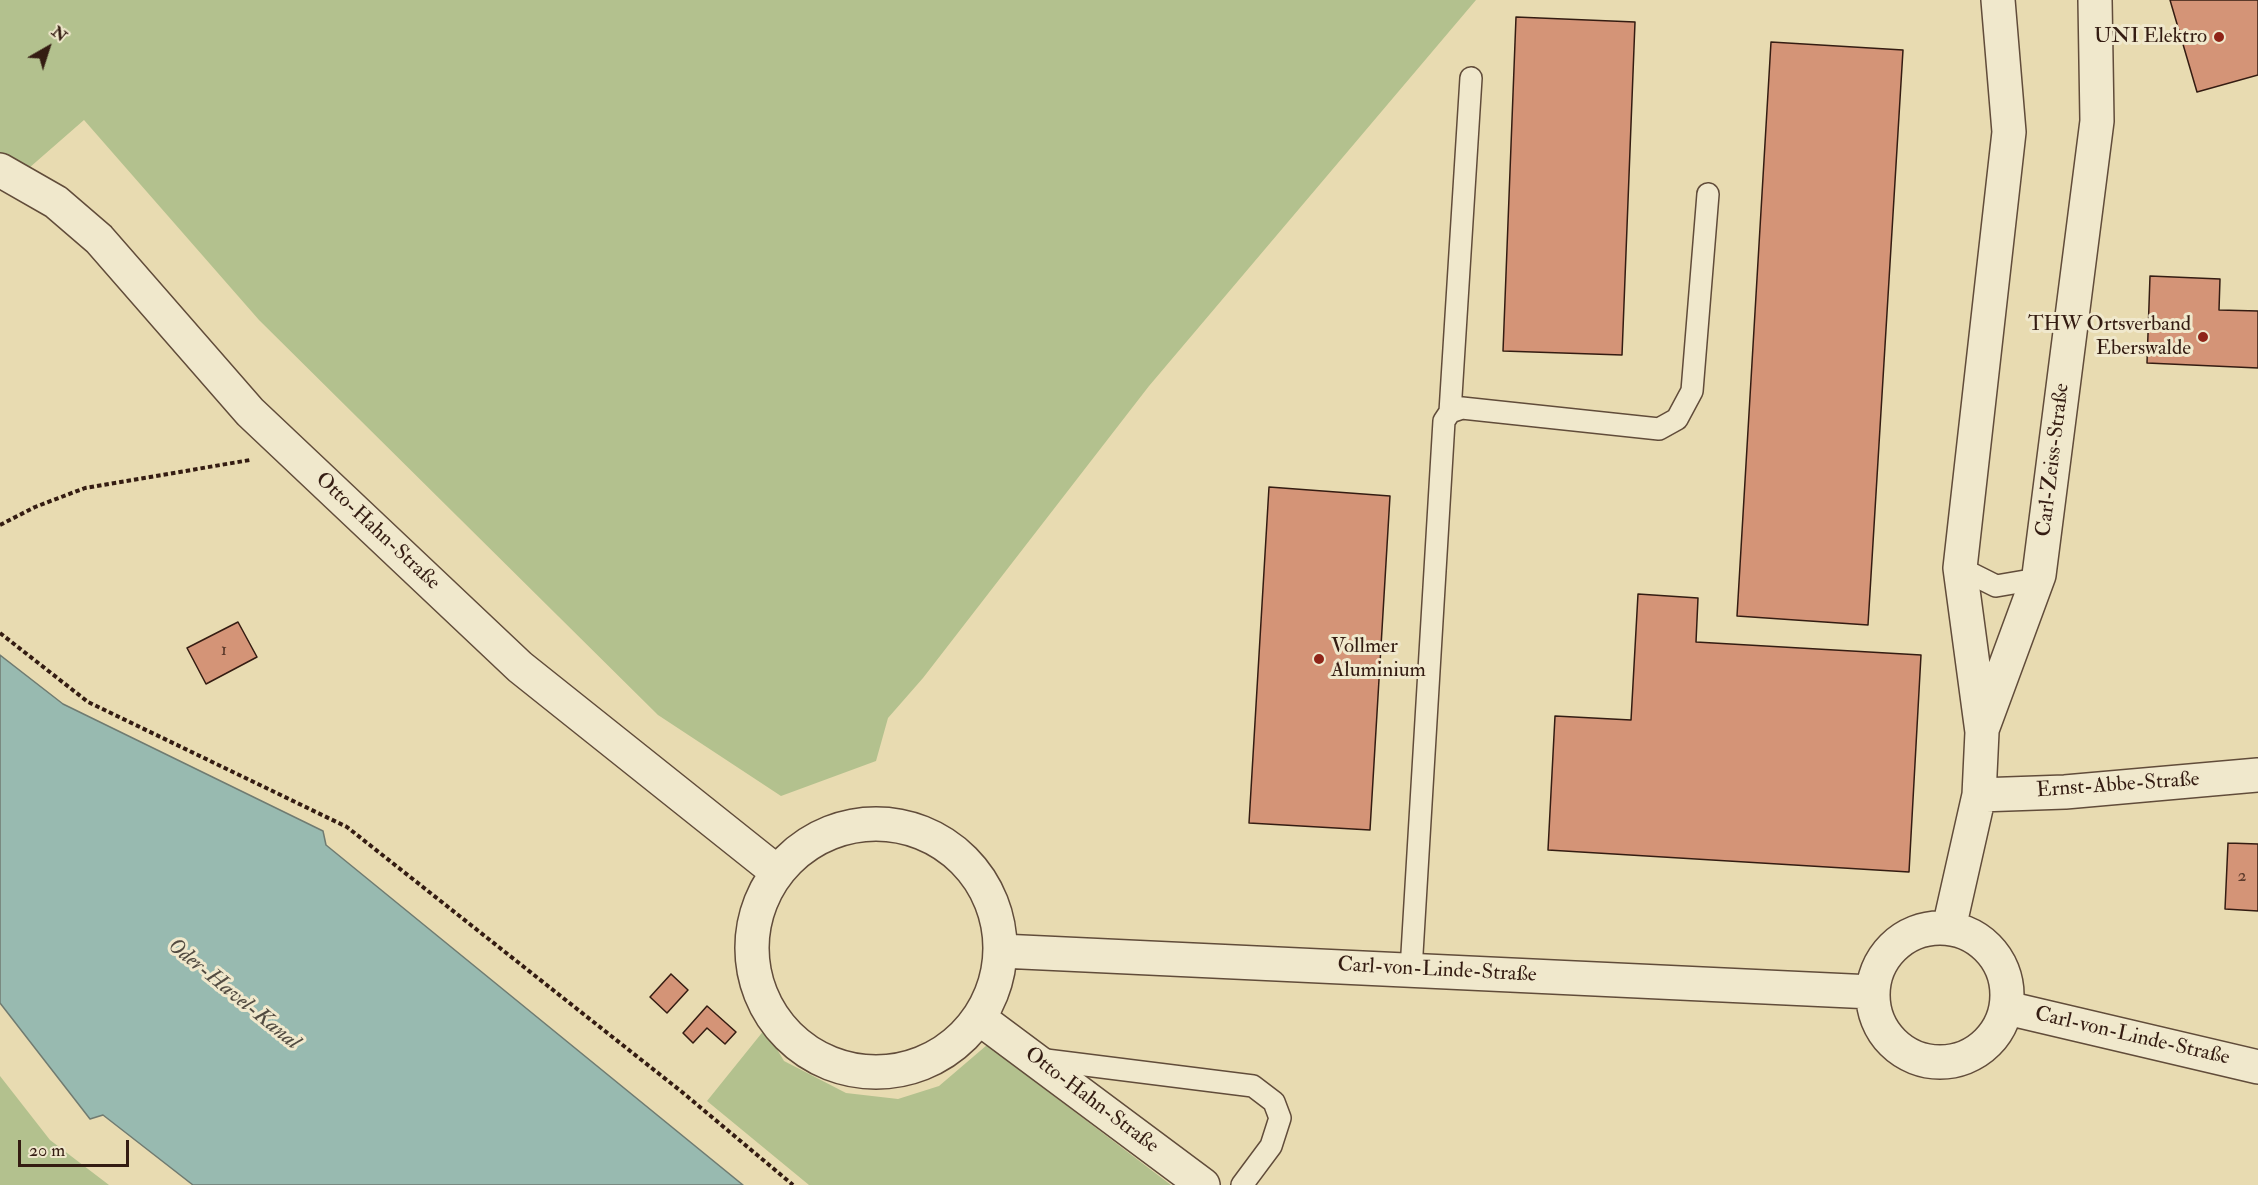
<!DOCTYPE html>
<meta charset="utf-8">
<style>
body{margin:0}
#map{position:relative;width:2258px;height:1185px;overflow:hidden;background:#e8dbb1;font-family:"IM FELL Double Pica",serif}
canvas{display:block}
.north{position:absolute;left:18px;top:18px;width:60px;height:60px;-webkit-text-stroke:4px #f0e8cc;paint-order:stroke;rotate:39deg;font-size:16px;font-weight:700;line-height:24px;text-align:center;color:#341c12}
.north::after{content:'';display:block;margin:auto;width:21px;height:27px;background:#341c12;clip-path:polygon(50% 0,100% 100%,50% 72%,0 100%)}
.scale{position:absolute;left:18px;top:1140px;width:111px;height:27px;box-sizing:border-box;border:3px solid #341c12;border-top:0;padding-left:8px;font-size:18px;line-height:21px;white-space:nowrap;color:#341c12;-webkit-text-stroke:4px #f0e8cc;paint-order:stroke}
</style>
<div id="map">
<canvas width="2258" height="1185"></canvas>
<div class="north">N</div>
<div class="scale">20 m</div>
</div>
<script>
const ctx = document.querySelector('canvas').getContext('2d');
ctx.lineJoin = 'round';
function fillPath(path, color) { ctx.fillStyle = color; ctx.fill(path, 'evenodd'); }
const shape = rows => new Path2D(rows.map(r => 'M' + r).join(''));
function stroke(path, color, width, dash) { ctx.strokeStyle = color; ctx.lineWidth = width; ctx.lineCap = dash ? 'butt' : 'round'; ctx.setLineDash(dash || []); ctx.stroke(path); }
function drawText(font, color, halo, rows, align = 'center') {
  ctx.font = font + ' "IM FELL Double Pica",serif'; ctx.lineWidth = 6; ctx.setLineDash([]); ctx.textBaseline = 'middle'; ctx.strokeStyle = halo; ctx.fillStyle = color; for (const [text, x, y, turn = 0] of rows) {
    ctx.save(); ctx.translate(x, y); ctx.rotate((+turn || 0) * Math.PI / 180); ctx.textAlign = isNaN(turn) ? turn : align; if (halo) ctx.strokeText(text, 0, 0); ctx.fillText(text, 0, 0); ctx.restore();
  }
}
fillPath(shape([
 [0,0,1476,0,1149,386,923,678,888,718,876,761,781,796,658,715,259,320,84,120,29,168,0,153],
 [765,1029,784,1061,846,1093,898,1099,939,1086,987,1045,1171,1185,809,1185,707,1101],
 [0,1076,50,1140,109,1185,0,1185]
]), '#b3c18e');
const water = shape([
 [0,655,63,704,323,831,326,845,743,1185,193,1185,103,1115,90,1119,0,1003,0,655]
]);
fillPath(water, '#98bab0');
stroke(water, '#707b71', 1.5);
const building = shape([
 [2170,0,2258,0,2258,75,2197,92,2170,0],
 [1516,17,1635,22,1622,355,1503,351,1516,17],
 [1771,42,1903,50,1868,625,1737,616,1771,42],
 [2150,276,2220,279,2219,310,2258,311,2258,368,2147,363,2150,276],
 [1269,487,1390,496,1370,830,1249,823,1269,487],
 [1638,594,1698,598,1696,642,1921,655,1909,872,1548,850,1555,716,1631,720,1638,594],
 [238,622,257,657,206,684,187,648,238,622],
 [2228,843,2258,844,2258,911,2225,909,2228,843],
 [671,974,688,990,667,1013,650,997,671,974],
 [707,1006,736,1032,725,1044,707,1028,693,1043,683,1033,707,1006]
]);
fillPath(building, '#d49477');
stroke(building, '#341c12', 1.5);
const service = shape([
 [1450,412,1471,78],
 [1960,568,1996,586,2037,579],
 [1411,970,1444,421,1450,412,1462,408,1659,429,1677,419,1692,391,1708,194],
 [1038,1059,1253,1086,1274,1102,1280,1118,1271,1146,1242,1185]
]);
const minor = shape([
 [0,170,56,202,99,239,250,412,520,667,777,872],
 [1983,727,2039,575,2097,121,2095,0],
 [1979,795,2065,792,2258,775],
 '752 948a124 124 0 1 1 248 0a124 124 0 1 1-248 0Z',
 '1873 995a67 67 0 1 1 134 0a67 67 0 1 1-134 0Z',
 [1949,928,1979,795,1982,732,1960,568,2009,132,1998,0],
 [1001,951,1872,992],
 [2007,1008,2258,1067],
 [979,1018,1203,1185]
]);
stroke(service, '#614c3a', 24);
stroke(minor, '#614c3a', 36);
stroke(shape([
 [0,525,35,507,85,488,250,460],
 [0,633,88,702,347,827,682,1092,793,1185]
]), '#341c12', 4, [4.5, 3]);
stroke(service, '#f0e8cc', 21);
stroke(minor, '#f0e8cc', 33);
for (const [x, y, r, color] of [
 [2219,37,6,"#8f2418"],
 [2203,337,6,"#8f2418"],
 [1319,659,6,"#8f2418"]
]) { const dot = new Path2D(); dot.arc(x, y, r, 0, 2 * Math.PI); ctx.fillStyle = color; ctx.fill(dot); stroke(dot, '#f0e8cc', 2); }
drawText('18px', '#5c3a2b', null, [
 ["1",224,651],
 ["2",2242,877]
]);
drawText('21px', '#341c12', '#f0e8cc', [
 ["UNI Elektro",2207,37],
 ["THW Ortsverband",2191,325],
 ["Eberswalde",2191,349],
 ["Vollmer",1331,647,"left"],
 ["Aluminium",1331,671,"left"]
], 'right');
drawText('21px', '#341c12', '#f0e8cc', [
 ["Carl-Zeiss-Straße",2054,460,-83],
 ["Otto-Hahn-Straße",377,532,43],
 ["Ernst-Abbe-Straße",2118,786,-4],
 ["Carl-von-Linde-Straße",1437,971,3],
 ["Carl-von-Linde-Straße",2132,1037,13],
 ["Otto-Hahn-Straße",1091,1101,37]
]);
drawText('italic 22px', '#524b41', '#f0e8cc', [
 ["Oder-Havel-Kanal",233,995,39]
]);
</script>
